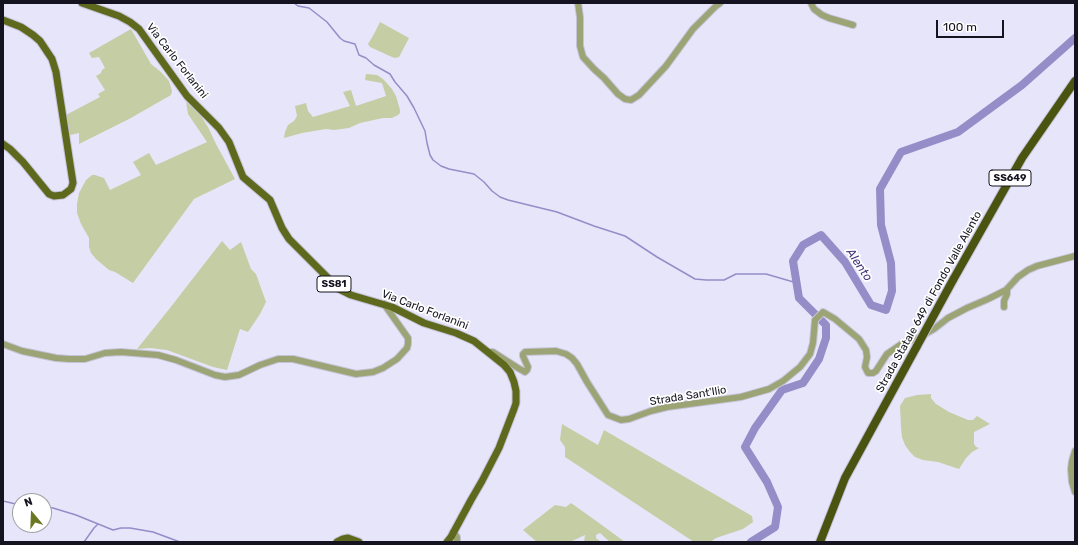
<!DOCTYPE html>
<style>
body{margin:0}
#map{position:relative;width:1078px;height:545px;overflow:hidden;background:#e7e5fa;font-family:Rubik,sans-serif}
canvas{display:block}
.frame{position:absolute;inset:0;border:4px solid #14131f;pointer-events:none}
.north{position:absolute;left:12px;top:493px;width:40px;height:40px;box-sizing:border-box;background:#fff;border:1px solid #a1a1a5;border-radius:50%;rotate:341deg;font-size:11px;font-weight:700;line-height:16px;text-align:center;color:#14131f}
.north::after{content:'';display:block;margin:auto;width:14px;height:18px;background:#6b7722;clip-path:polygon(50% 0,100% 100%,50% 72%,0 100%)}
.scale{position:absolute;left:936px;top:20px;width:68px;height:18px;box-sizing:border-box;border:2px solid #14131f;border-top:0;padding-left:5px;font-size:12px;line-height:14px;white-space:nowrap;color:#14131f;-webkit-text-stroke:3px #fff;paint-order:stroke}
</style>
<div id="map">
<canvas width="1078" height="545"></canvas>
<div class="frame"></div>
<div class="north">N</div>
<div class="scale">100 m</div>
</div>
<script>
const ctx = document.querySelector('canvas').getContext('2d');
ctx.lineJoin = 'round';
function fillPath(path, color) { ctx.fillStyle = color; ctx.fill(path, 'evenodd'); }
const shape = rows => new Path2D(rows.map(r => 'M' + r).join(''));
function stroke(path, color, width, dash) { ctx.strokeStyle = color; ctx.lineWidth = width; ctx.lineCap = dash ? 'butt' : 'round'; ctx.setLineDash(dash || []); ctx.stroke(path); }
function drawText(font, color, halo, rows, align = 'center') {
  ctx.font = font + ' Rubik,sans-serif'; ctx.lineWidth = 3.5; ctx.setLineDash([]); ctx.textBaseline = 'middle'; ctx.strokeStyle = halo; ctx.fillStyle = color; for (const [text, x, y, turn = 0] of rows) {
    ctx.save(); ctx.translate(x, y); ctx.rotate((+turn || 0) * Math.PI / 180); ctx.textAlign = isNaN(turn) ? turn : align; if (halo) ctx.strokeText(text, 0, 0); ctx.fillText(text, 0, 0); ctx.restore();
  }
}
fillPath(shape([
 [380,22,409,38,399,57,395,58,392,57,370,47,368,44,374,34],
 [131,29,151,64,161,72,169,81,172,91,171,95,129,119,79,144,79,133,66,136,64,116,100,97,98,94,105,90,96,76,101,73,102,70,105,68,99,57,92,58,89,53],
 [366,74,377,75,383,79,392,89,396,96,400,110,400,113,398,115,392,118,383,118,360,123,349,128,334,130,326,129,302,133,284,138,285,132,288,125,294,121,297,116,295,106,306,103,308,111,313,117,350,106,343,92,351,90,356,106,386,96,382,83,365,80],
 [186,102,199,113,208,127,216,144,235,179,194,199,133,283,115,272,109,270,96,259,91,253,89,247,89,238,81,224,77,213,77,204,79,193,86,180,92,175,95,175,104,178,110,190,141,175,133,162,149,153,156,165,207,142,188,114],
 [222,241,230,250,241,242,251,269,256,274,266,302,260,314,248,332,240,329,227,370,213,367,167,350,150,348,137,349,170,308],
 [931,394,931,398,936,404,949,412,968,420,973,420,977,416,990,424,974,432,974,444,976,447,979,448,972,452,966,458,959,469,938,462,923,460,915,457,910,452,905,445,902,437,901,427,900,406,905,398,917,395],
 [562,424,598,445,604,430,752,516,753,522,743,529,716,538,710,542,694,542,565,457,565,447,560,440],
 [571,503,599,523,625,542,610,542,600,533,596,535,596,538,601,542,584,542,585,535,570,542,537,542,523,530,555,505,566,507]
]), '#c5cda4');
stroke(shape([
 [294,3,298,6,309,8,327,22,340,38,344,41,355,44,359,55,366,58,374,65,390,74,395,82,407,96,414,108,425,131,427,143,430,155,433,160,441,166,449,169,474,174,484,182,492,191,500,197,508,200,557,212,594,226,625,236,657,257,695,279,706,280,724,280,736,274,766,274,797,283],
 [3,501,20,505],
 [44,507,53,508,76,515,113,530,121,528,130,528,153,532,180,542],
 [84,542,94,528,98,524]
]), '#948dc8', 1.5);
stroke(shape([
 [751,542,775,527,778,507,767,482,745,447,755,428,782,390,803,383,819,359,826,338,826,325,799,298,793,261,803,245,821,235,845,262,871,305,886,310,892,291,891,263,881,225,880,189,901,152,958,132,1022,85,1075,38]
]), '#948dc8', 8);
const minor = shape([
 [578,3,580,17,580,46,583,57,594,69,604,78,618,94,625,99,631,100,639,95,666,66,693,29,716,6,720,3],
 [811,3,814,9,822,15,829,18,853,25],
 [1004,307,1004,301,1007,294,1007,289],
 [3,344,22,351,56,358,69,359,85,359,105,353,121,352,158,355,176,360,215,375,225,377,239,375,260,365,278,359,293,359,356,374,373,372,383,368,397,359,407,348,408,344,408,338,384,304],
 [490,352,493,352,518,368,525,372,527,370,528,367,523,356,523,354,525,352,556,351,566,354,572,358,577,364,587,382,608,415,621,420,629,419,651,411,667,407,741,397,769,389,783,381,800,367,810,354,813,343,815,320,823,312,835,319,859,339,866,350,867,357,865,367,868,373,873,373,876,371,887,354,903,343,918,338,934,329,948,318,967,308,988,299,1006,290,1018,277,1028,270,1037,266,1075,256],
 [1075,451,1072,461,1071,469,1072,482,1075,492],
 [453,532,457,537,457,542]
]);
const major = shape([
 [82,3,119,16,130,22,139,29,187,96,219,128,229,142,243,177,270,200,282,228,289,239,339,289,351,295,392,307,424,323,456,333,474,341,504,365,510,372,514,382,516,391,516,403,514,409,499,448,482,481,471,500,451,537,447,542],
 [3,20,21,27,33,35,40,41,52,59,56,72,73,183,71,189,63,195,54,196,49,194,23,162,10,149,3,144],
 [337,542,343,539,348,538,359,542]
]);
const highway = shape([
 [953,280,1022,158,1075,81],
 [820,542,845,478,917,346]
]);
stroke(minor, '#c5c3d7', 8);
stroke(major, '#c5c3d7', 9);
stroke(highway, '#c5c3d7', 10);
stroke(minor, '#9ca475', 6);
stroke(major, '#5f691d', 7);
stroke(highway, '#4b5310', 8);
const highwayBridge = shape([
 [917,346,953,280]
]);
stroke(highwayBridge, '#c5c3d7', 10, []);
stroke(highwayBridge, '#4b5310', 8);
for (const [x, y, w] of [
 [1010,178,42],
 [334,284,34]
]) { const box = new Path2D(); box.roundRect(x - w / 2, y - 8, w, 16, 3); ctx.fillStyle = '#fff'; ctx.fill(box); stroke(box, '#14131f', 1); }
drawText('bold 10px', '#14131f', null, [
 ["SS649",1010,178],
 ["SS81",334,284]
]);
drawText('11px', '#14131f', '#fff', [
 ["Via Carlo Forlanini",177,61,52],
 ["Strada Statale 649 di Fondo Valle Alento",929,302,-61],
 ["Via Carlo Forlanini",425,310,21],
 ["Strada Sant'Ilio",688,396,-9]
]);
drawText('italic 12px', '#44357d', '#fff', [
 ["Alento",859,265,56]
]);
</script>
